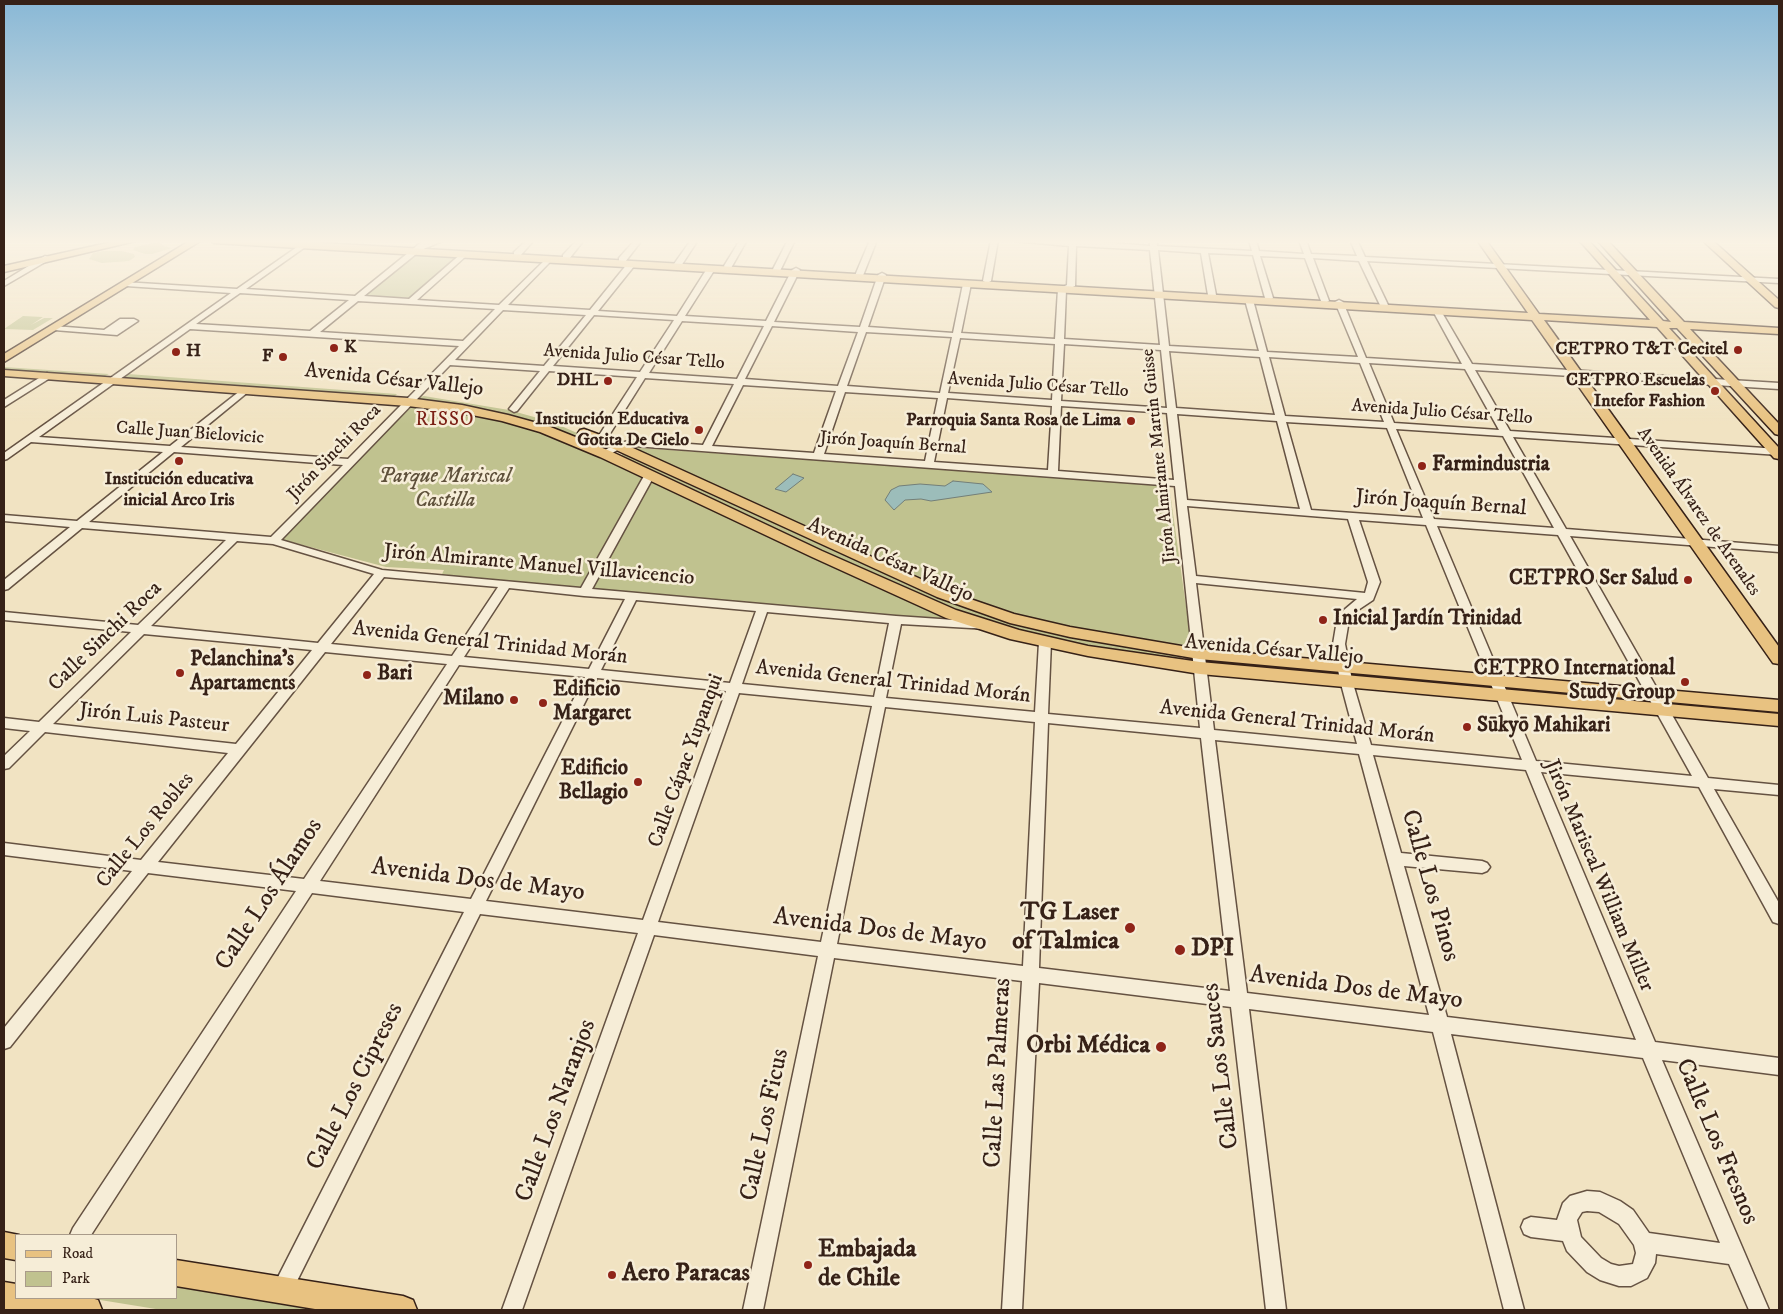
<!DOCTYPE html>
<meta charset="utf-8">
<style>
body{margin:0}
#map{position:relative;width:1783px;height:1314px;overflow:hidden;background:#f1e3c2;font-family:"IM FELL DW Pica",serif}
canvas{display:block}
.frame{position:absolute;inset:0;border:5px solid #362117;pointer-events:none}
.legend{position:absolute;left:15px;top:1234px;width:162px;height:65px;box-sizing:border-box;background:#f6edd7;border:1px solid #a99b8a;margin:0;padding:6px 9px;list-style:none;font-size:15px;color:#362117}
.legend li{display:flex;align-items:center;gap:10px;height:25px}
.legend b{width:25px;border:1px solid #a99b8a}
</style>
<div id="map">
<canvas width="1783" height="1314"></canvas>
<div class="frame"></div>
<ul class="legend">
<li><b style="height:6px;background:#e8c281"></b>Road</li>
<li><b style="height:14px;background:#c0c28f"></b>Park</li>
</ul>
</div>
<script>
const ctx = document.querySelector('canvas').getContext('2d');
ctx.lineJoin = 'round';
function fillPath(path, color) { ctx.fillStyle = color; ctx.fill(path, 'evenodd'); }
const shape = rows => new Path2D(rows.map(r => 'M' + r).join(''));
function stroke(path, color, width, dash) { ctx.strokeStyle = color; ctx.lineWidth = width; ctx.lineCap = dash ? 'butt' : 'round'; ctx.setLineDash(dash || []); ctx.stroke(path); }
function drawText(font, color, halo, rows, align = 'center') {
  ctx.font = font + ' "IM FELL DW Pica",serif'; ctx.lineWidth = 5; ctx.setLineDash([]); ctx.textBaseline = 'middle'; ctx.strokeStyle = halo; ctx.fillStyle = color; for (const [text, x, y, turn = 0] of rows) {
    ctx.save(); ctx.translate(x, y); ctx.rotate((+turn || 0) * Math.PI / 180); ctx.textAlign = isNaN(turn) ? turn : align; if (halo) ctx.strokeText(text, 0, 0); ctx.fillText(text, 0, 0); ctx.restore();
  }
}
fillPath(shape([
 [159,242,164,246,172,248,152,254,145,254,133,250,135,247],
 [103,251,122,251,134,254,135,257,129,261,102,263,89,259,93,253],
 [416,254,457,256,410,298,365,296],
 [23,316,43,317,31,325,44,318,53,318,33,330,4,329],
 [4,367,109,374,103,377,49,375,4,370],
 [128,374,397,394,393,398,123,378],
 [424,396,509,410,552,422,609,447,606,450,546,428,484,410,419,401,420,397],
 [411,406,464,411,552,436,610,462,631,449,640,448,1169,485,1192,649,999,617,1036,630,1181,657,1180,661,1015,632,508,583,442,574,444,570,386,567,280,539],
 [1219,660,1335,671,1335,677,1221,667],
 [1356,671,1479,683,1482,690,1357,679],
 [1513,687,1636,698,1640,705,1516,694],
 [1672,702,1779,712,1779,717,1676,706],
 [176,1287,315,1310,162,1310,88,1298,176,1298]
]), '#c0c28f');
const water = shape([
 [793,474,804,478,786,492,775,489,793,474],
 [953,481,983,484,992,492,931,501,921,499,905,500,894,510,885,500,891,490,899,486,920,484,945,486,953,481]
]);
fillPath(water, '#9cbdba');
stroke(water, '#737f79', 1);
const minor = shape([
 [307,240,315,240,246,289,355,296,424,240,445,240,421,250,364,296,409,299,462,253,466,255,465,257,417,300,499,305,547,258,551,260,550,262,508,305,590,310,628,263,631,263,635,265,598,311,677,316,708,267,711,267,715,269,685,316,766,321,792,270,796,268,800,270,774,322,860,327,878,275,882,273,886,275,868,327,953,333,963,284,967,282,971,284,961,333,1055,339,1058,289,1067,285,1069,246,1002,240,1077,240,1150,246,1150,240,1157,240,1157,246,1252,251,1249,240,1256,240,1259,251,1304,254,1299,240,1306,240,1311,254,1357,256,1350,240,1357,240,1365,257,1779,279,1779,283,1367,261,1388,305,1384,307,1380,305,1359,261,1313,258,1329,301,1325,303,1321,301,1305,258,1260,256,1273,298,1269,300,1265,298,1253,255,1208,253,1216,295,1212,297,1208,295,1201,253,1158,250,1169,346,1259,351,1245,300,1249,298,1253,300,1267,352,1358,357,1335,302,1339,300,1343,302,1366,358,1462,364,1433,311,1437,309,1441,311,1472,364,1779,383,1779,389,1475,370,1510,431,1779,449,1779,455,1513,437,1566,529,1779,546,1779,552,1570,536,1708,778,1779,785,1779,795,1714,789,1779,903,1779,924,1773,922,1699,787,1541,772,1655,1042,1779,1058,1779,1075,1662,1060,1769,1310,1749,1310,1729,1264,1656,1254,1655,1263,1647,1278,1631,1286,1619,1286,1600,1280,1587,1272,1567,1251,1563,1241,1531,1237,1524,1234,1521,1227,1524,1220,1531,1217,1557,1220,1563,1203,1570,1196,1587,1191,1600,1192,1620,1201,1633,1210,1649,1233,1720,1243,1643,1058,1451,1034,1524,1310,1504,1310,1433,1032,1249,1009,1286,1310,1266,1310,1231,1007,1039,983,1022,1310,1002,1310,1022,981,834,958,763,1310,743,1310,818,956,654,935,522,1310,502,1310,638,933,480,914,289,1297,282,1300,275,1297,272,1290,275,1283,464,912,312,893,91,1235,70,1235,73,1228,296,891,148,873,10,1047,4,1049,4,1028,132,871,4,855,4,843,141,860,228,753,45,732,9,768,4,769,4,756,30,731,4,728,4,718,39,722,131,632,4,620,4,612,138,625,226,540,82,528,8,589,4,590,4,580,70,527,4,521,4,515,77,521,163,452,31,442,7,459,4,460,4,453,231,293,126,286,123,286,123,282,237,289,307,240],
 [1076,246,1150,250,1160,345,1064,339,1066,290,1075,286,1076,246],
 [240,293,349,300,310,331,196,324,240,293],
 [358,301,410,304,495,309,463,341,320,332,358,301],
 [503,310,586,315,544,366,455,360,503,310],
 [594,315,674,320,640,372,553,366,594,315],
 [682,321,764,326,737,379,649,373,682,321],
 [772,326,858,332,838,386,745,379,772,326],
 [190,329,459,346,348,459,181,447,248,392,250,390,245,387,170,446,39,437,190,329],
 [866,332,952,337,940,393,847,386,866,332],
 [960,338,1055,344,1052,400,948,393,960,338],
 [1064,344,1161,350,1167,408,1061,401,1064,344],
 [1169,351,1260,357,1275,415,1176,408,1169,351],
 [1269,357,1360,363,1384,422,1285,416,1269,357],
 [1369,363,1465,369,1499,430,1394,423,1369,363],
 [450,365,540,371,509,409,514,412,517,411,549,371,637,377,596,440,601,443,606,440,645,378,734,384,703,445,634,440,615,444,602,452,600,454,605,457,621,448,634,446,1175,486,1200,728,1048,714,1051,642,1045,638,1039,642,1035,712,886,698,901,624,988,629,990,626,984,622,896,616,592,589,654,476,649,473,644,476,581,588,382,570,281,540,450,365],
 [743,385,836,391,814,453,712,446,743,385],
 [845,392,938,398,925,461,824,454,845,392],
 [947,398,1052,406,1048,470,934,462,947,398],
 [1061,406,1167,413,1174,480,1058,471,1061,406],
 [1177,414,1277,421,1300,509,1187,500,1177,414],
 [1286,422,1387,428,1423,518,1311,510,1286,422],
 [1396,429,1503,436,1554,528,1434,519,1396,429],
 [174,452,343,465,271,537,89,522,174,452],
 [1187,506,1348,519,1368,582,1365,593,1196,576,1187,506],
 [1359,520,1426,525,1522,760,1371,745,1352,680,1345,644,1348,626,1355,612,1373,600,1380,582,1359,520],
 [1437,526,1558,535,1692,776,1536,761,1437,526],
 [237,541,273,544,374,574,318,643,151,626,237,541],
 [384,577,498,587,452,656,331,644,384,577],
 [1196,583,1357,599,1344,610,1336,626,1333,644,1340,680,1357,744,1214,730,1196,583],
 [509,588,584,596,625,599,589,669,464,657,509,588],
 [636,600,756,611,730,683,601,670,636,600],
 [767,612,889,623,874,697,742,684,767,612],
 [144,634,312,650,236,744,53,724,144,634],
 [325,652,447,664,304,879,158,862,325,652],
 [459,665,585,677,471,899,320,881,459,665],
 [597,678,726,691,643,920,486,901,597,678],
 [739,693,872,706,821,942,658,922,739,693],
 [885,707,1035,722,1023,966,837,944,885,707],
 [1048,723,1201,738,1230,991,1039,968,1048,723],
 [1215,740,1359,754,1429,1015,1247,993,1215,740],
 [1373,755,1526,770,1636,1040,1447,1017,1404,866,1482,873,1487,871,1490,867,1487,863,1482,861,1401,853,1373,755],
 [1587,1211,1599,1212,1619,1224,1634,1245,1636,1253,1633,1264,1619,1266,1611,1264,1601,1258,1581,1237,1577,1220,1582,1212,1587,1211],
 [527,240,534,240,520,256,514,256,514,252,527,240],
 [577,240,584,240,569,259,563,259,563,255,577,240],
 [635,240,642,240,625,262,619,262,619,258,635,240],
 [691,240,698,240,681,266,675,266,674,264,691,240],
 [740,240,747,240,731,268,725,268,724,266,740,240],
 [788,240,795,240,779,273,772,275,771,273,788,240],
 [870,240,877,240,862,278,855,280,854,278,870,240],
 [991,240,998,240,991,281,987,283,983,281,991,240],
 [45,256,52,258,4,286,4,281,45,256],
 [120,319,134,319,138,321,117,335,54,330,50,328,54,326,104,330,120,319],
 [47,373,51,376,50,378,4,407,4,400,47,373]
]);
const major = shape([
 [121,240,140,240,4,272,4,266,121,240],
 [191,240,202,240,4,362,4,354,191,240],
 [210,240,270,240,1528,313,1477,240,1486,240,1539,314,1650,320,1579,240,1588,240,1663,321,1671,322,1597,240,1607,240,1684,322,1779,328,1779,334,1690,329,1779,424,1779,435,1775,434,1677,328,1669,328,1779,448,1779,459,1774,458,1657,327,1544,320,1779,647,1779,664,1773,663,1532,320,214,243,210,240],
 [1702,240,1712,240,1779,300,1779,308,1775,307,1702,240],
 [4,370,408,398,462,405,508,415,548,426,610,451,822,551,956,610,1019,630,1088,646,1200,662,1779,714,1779,726,1200,674,1088,656,1010,639,946,618,812,557,600,457,540,432,502,421,462,413,408,406,4,376,4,370],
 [584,429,622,443,947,591,1014,614,1070,627,1199,649,1779,700,1779,712,1199,659,1070,637,1010,623,937,597,614,449,580,436,578,433,580,430,584,429],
 [4,1232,19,1235,16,1235,16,1260,4,1258,4,1232],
 [176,1260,403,1296,413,1300,417,1310,321,1310,176,1286,176,1260],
 [4,1282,16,1284,16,1298,91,1298,98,1300,102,1310,4,1310,4,1282]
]);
stroke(minor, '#655242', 3);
stroke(major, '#362117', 3);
fillPath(minor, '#f6edd7');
fillPath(major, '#e8c281');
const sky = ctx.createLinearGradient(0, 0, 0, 424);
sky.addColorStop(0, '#89b8d6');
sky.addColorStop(0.57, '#f9f2e4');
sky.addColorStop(1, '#f9f2e400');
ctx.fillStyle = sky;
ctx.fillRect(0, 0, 1783, 424);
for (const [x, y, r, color] of [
 [334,348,5,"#8f2418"],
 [1738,350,5,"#8f2418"],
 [176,352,5,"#8f2418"],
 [283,357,5,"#8f2418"],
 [608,381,5,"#8f2418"],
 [1715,391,5,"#8f2418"],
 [1131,421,5,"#8f2418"],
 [699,430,5,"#8f2418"],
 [179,461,5,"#8f2418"],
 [1422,466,5,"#8f2418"],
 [1688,580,5,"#8f2418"],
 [1323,620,5,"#8f2418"],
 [180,673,5,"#8f2418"],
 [367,675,5,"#8f2418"],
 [1685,682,5,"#8f2418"],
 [514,700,5,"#8f2418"],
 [543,703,5,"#8f2418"],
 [1467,727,5,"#8f2418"],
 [638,782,5,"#8f2418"],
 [1130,928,6,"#8f2418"],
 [1180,950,6,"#8f2418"],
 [1161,1047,6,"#8f2418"],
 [808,1265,5,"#8f2418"],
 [612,1275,5,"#8f2418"]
]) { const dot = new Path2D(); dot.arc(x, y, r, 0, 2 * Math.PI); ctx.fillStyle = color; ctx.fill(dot); stroke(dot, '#f6edd7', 2); }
drawText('bold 18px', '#362117', '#f6edd7', [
 ["K",344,348,"left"],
 ["CETPRO T&T Cecitel",1728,350],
 ["H",186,352,"left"],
 ["F",273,357],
 ["DHL",598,381],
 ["CETPRO Escuelas",1705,381],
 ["Intefor Fashion",1705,402],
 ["Institución Educativa",689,420],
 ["Gotita De Cielo",689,441],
 ["Parroquia Santa Rosa de Lima",1121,421],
 ["Institución educativa",179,480,"center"],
 ["inicial Arco Iris",179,501,"center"]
], 'right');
drawText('18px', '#362117', '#f6edd7', [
 ["Avenida Julio César Tello",634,358,4],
 ["Avenida Julio César Tello",1038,386,4],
 ["Avenida Julio César Tello",1442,413,4],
 ["Calle Juan Bielovicic",190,434,4],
 ["Jirón Joaquín Bernal",893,444,4],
 ["Jirón Sinchi Roca",335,453,-46],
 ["Jirón Almirante Martin Guisse",1160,456,-96],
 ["Avenida Álvarez de Arenales",1698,512,55]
]);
ctx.letterSpacing = '1px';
drawText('19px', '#7a1f14', '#f6edd7', [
 ["RISSO",445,421]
]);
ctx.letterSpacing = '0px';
drawText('21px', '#362117', '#f6edd7', [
 ["Avenida César Vallejo",394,381,6],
 ["Jirón Joaquín Bernal",1441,504,4],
 ["Avenida César Vallejo",890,561,24],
 ["Jirón Almirante Manuel Villavicencio",539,566,5],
 ["Calle Sinchi Roca",106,637,-44],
 ["Avenida General Trinidad Morán",490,644,6],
 ["Avenida César Vallejo",1274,651,5],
 ["Avenida General Trinidad Morán",893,683,6],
 ["Jirón Luis Pasteur",154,719,6],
 ["Avenida General Trinidad Morán",1297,723,6],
 ["Calle Cápac Yupanqui",687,761,-70],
 ["Calle Los Robles",146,831,-51],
 ["Jirón Mariscal William Miller",1598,876,67]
]);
drawText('bold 21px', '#362117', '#f6edd7', [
 ["Farmindustria",1432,466],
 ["CETPRO Ser Salud",1678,580,"right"],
 ["Inicial Jardín Trinidad",1333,620],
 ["Pelanchina's",190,661],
 ["Apartaments",190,685],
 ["CETPRO International",1675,670,"right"],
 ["Study Group",1675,694,"right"],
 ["Bari",377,675],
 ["Edificio",553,691],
 ["Margaret",553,715],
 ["Milano",504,700,"right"],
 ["Sūkyō Mahikari",1477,727],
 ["Edificio",628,770,"right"],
 ["Bellagio",628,794,"right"]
], 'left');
drawText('italic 21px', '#5f513b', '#f6edd7', [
 ["Parque Mariscal",445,478],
 ["Castilla",445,502]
]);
drawText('25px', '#362117', '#f6edd7', [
 ["Avenida Dos de Mayo",478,881,7],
 ["Calle Los Pinos",1429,886,74],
 ["Calle Los Álamos",270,895,-57],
 ["Avenida Dos de Mayo",880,931,7],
 ["Avenida Dos de Mayo",1356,989,7],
 ["Calle Los Sauces",1222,1066,-97],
 ["Calle Las Palmeras",999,1073,-87],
 ["Calle Los Cipreses",356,1087,-63],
 ["Calle Los Naranjos",557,1111,-70],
 ["Calle Los Ficus",766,1125,-78],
 ["Calle Los Fresnos",1716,1142,67]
]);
drawText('bold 25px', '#362117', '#f6edd7', [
 ["TG Laser",1119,914,"right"],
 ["of Talmica",1119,943,"right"],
 ["DPI",1191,950],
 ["Orbi Médica",1150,1047,"right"],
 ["Embajada",818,1251],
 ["de Chile",818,1280],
 ["Aero Paracas",622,1275]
], 'left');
</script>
